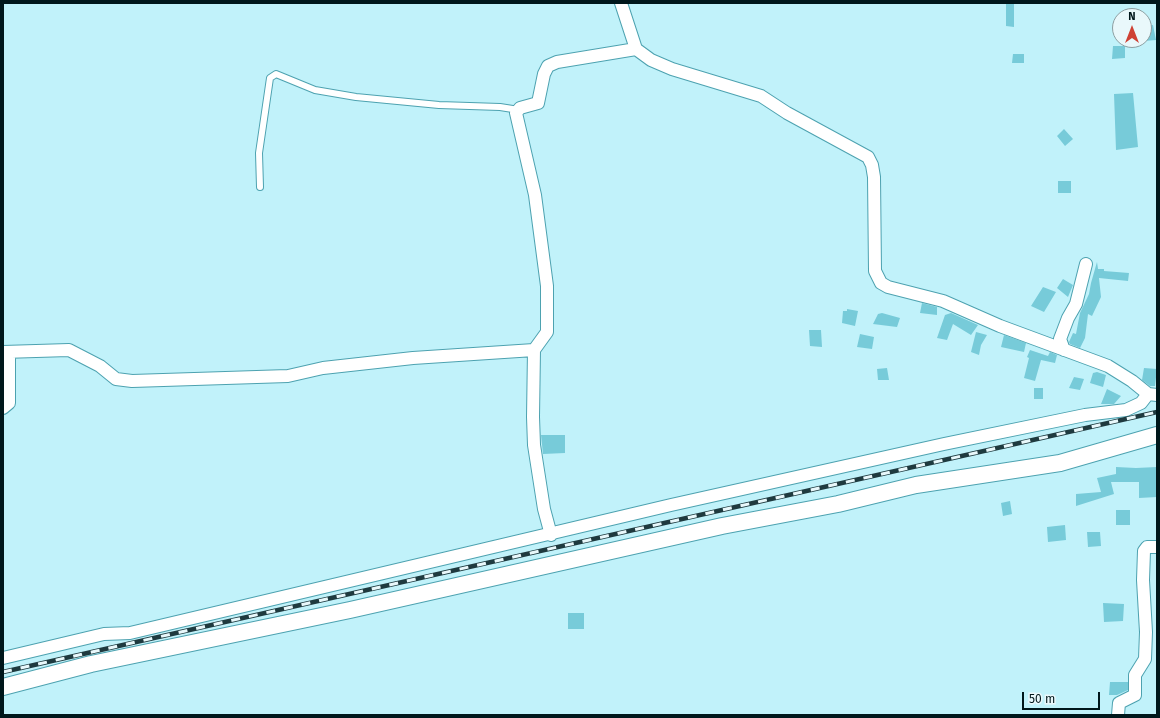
<!DOCTYPE html>
<style>
body{margin:0}
#map{position:relative;width:1160px;height:718px;overflow:hidden;background:#c1f2fa;font-family:"Fira Sans",sans-serif}
canvas{display:block}
.frame{position:absolute;inset:0;border:4px solid #00171b;pointer-events:none}
.north{position:absolute;left:1112px;top:8px;width:40px;height:40px;box-sizing:border-box;background:#e9f8fb;border:1px solid #8c9ea1;border-radius:50%;rotate:0deg;font-size:11px;font-weight:700;line-height:16px;text-align:center;color:#00171b}
.north::after{content:'';display:block;margin:auto;width:14px;height:18px;background:#ce4134;clip-path:polygon(50% 0,100% 100%,50% 72%,0 100%)}
.scale{position:absolute;left:1022px;top:692px;width:78px;height:18px;box-sizing:border-box;border:2px solid #00171b;border-top:0;padding-left:5px;font-size:12px;line-height:14px;white-space:nowrap;color:#00171b;-webkit-text-stroke:3px #e9f8fb;paint-order:stroke}
</style>
<div id="map">
<canvas width="1160" height="718"></canvas>
<div class="frame"></div>
<div class="north">N</div>
<div class="scale">50 m</div>
</div>
<script>
const ctx = document.querySelector('canvas').getContext('2d');
ctx.lineJoin = 'round';
function fillPath(path, color) { ctx.fillStyle = color; ctx.fill(path, 'evenodd'); }
const shape = rows => new Path2D(rows.map(r => 'M' + r).join(''));
function stroke(path, color, width, dash) { ctx.strokeStyle = color; ctx.lineWidth = width; ctx.lineCap = dash ? 'butt' : 'round'; ctx.setLineDash(dash || []); ctx.stroke(path); }
fillPath(shape([
 [1006,3,1014,3,1014,27,1006,26],
 [1153,25,1156,40,1144,41,1144,26],
 [1113,46,1125,46,1125,58,1112,59],
 [1013,54,1024,54,1024,63,1012,63],
 [1133,93,1138,147,1116,150,1114,94],
 [1064,129,1073,139,1065,146,1057,136],
 [1058,181,1071,181,1071,193,1058,193],
 [1097,262,1098,269,1104,269,1104,271,1129,273,1128,281,1099,278,1101,297,1092,316,1088,314,1085,338,1080,348,1070,344,1069,342,1073,333,1076,334,1080,313,1089,294,1091,283],
 [1063,279,1073,285,1068,297,1057,288],
 [1043,287,1056,292,1044,312,1031,306],
 [922,303,937,307,937,315,920,313],
 [847,309,858,311,855,326,842,323,843,311,847,311],
 [882,313,900,318,897,327,873,324,878,314],
 [951,313,978,325,971,335,953,324,947,340,937,338,945,315],
 [809,330,821,330,822,347,810,346],
 [976,332,987,335,981,345,979,355,971,352],
 [860,334,874,337,872,349,857,347],
 [1004,335,1026,343,1024,352,1001,347],
 [1030,350,1048,356,1050,352,1057,355,1055,363,1041,360,1035,381,1024,378,1029,358,1027,357],
 [887,368,889,380,878,380,877,369],
 [1144,368,1157,369,1155,386,1150,386,1142,380],
 [1097,372,1106,375,1103,387,1090,383,1093,373],
 [1074,377,1084,379,1080,390,1069,388],
 [1034,388,1043,388,1043,399,1034,399],
 [1107,389,1121,396,1114,404,1101,404],
 [541,435,565,435,565,453,543,454],
 [1116,467,1136,468,1157,467,1157,497,1139,498,1139,482,1111,482,1114,494,1076,506,1076,494,1101,492,1097,478,1116,474],
 [1010,501,1012,514,1003,516,1001,503],
 [1116,510,1130,510,1130,525,1116,525],
 [1065,525,1066,540,1048,542,1047,527],
 [1087,532,1100,532,1101,546,1088,547],
 [1103,603,1124,604,1123,621,1104,622],
 [568,613,584,613,584,629,568,629],
 [1110,682,1128,682,1128,690,1117,695,1109,695]
]), '#77cbd9');
const lane = shape([
 [260,187,259,153,270,78,276,74,315,90,356,97,439,105,500,107,519,110]
]);
const street = shape([
 [621,3,636,49,651,60,672,69,761,96,787,113,868,157,872,165,874,177,875,271,881,283,888,287,943,301,1000,326,1108,366,1132,381,1148,394,1157,395],
 [1064,350,1060,339,1068,318,1076,304,1086,264],
 [3,352,69,350,100,366,116,379,132,381,288,376,323,368,413,358,534,350],
 [3,408,9,403,9,352],
 [551,535,544,509,534,445,533,417,534,350,547,332,547,286,535,195,516,113,520,108,538,103,544,74,548,66,557,62,636,49],
 [3,658,104,634,130,633,671,505,944,444,1085,415,1126,410,1141,403,1148,394],
 [1118,715,1119,703,1135,695,1135,675,1145,659,1146,632,1143,580,1144,551,1147,547,1157,547]
]);
const secondary = shape([
 [3,687,91,664,350,610,722,526,838,504,916,485,1060,463,1157,435]
]);
stroke(lane, '#4da2b0', 8);
stroke(street, '#4da2b0', 14);
stroke(secondary, '#4da2b0', 18);
stroke(lane, '#fff', 6);
stroke(street, '#fff', 12);
stroke(secondary, '#fff', 16);
const rail = shape([
 [3,672,1157,412]
]);
stroke(rail, '#1f3a3f', 4.5);
stroke(rail, '#e9f8fb', 3, [9]);
</script>
